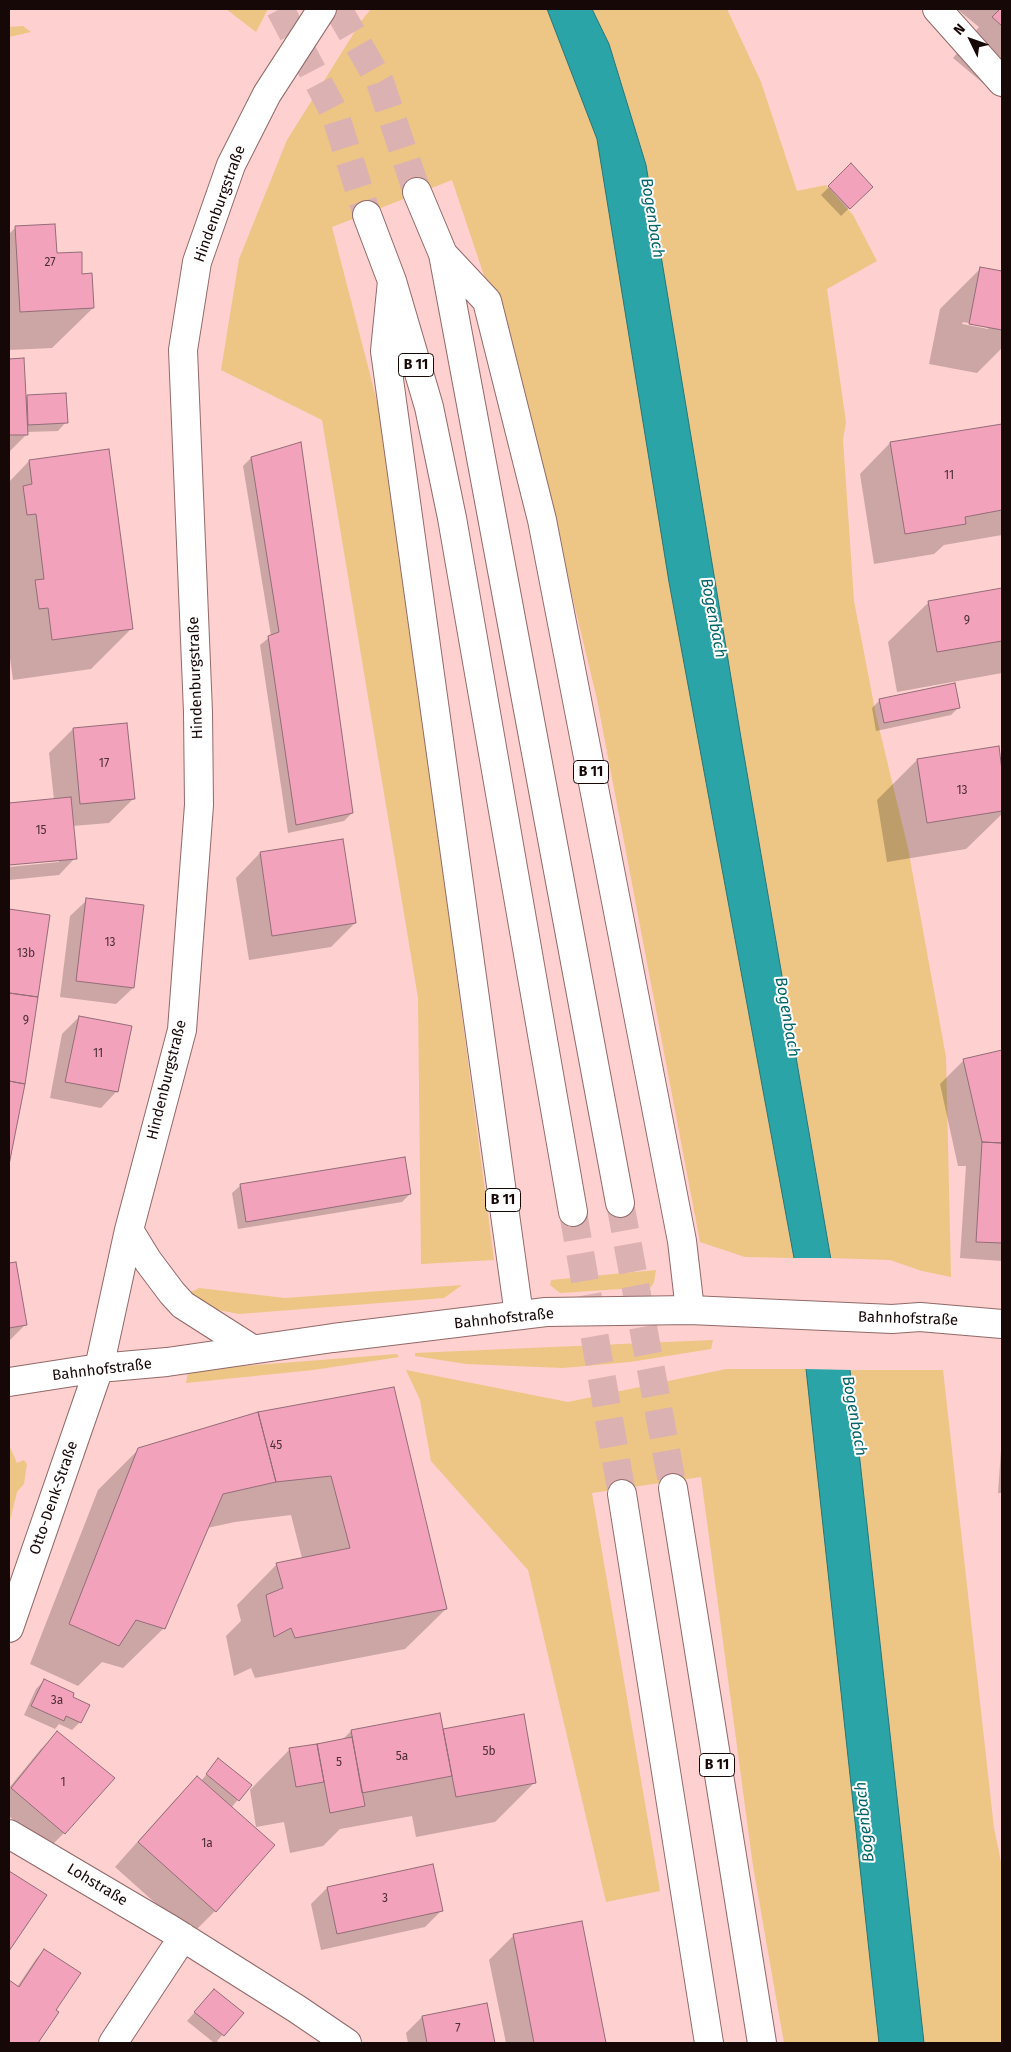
<!DOCTYPE html>
<meta charset="utf-8">
<style>
body{margin:0}
#map{position:relative;width:1011px;height:2052px;overflow:hidden;background:#fed0cf;font-family:"Fira Sans",sans-serif}
canvas{display:block}
.frame{position:absolute;inset:0;border:10px solid #170808;pointer-events:none}
.north{position:absolute;left:946px;top:15px;width:50px;height:50px;-webkit-text-stroke:4px #fefefe;paint-order:stroke;rotate:312deg;font-size:14px;font-weight:700;line-height:20px;text-align:center;color:#170808}
.north::after{content:'';display:block;margin:auto;width:18px;height:22px;background:#170808;clip-path:polygon(50% 0,100% 100%,50% 72%,0 100%)}
</style>
<div id="map">
<canvas width="1011" height="2052"></canvas>
<div class="frame"></div>
<div class="north">N</div>
</div>
<script>
const ctx = document.querySelector('canvas').getContext('2d');
ctx.lineJoin = 'round';
function fillPath(path, color) { ctx.fillStyle = color; ctx.fill(path, 'evenodd'); }
const shape = rows => new Path2D(rows.map(r => 'M' + r).join(''));
function stroke(path, color, width, dash) { ctx.strokeStyle = color; ctx.lineWidth = width; ctx.lineCap = dash ? 'butt' : 'round'; ctx.setLineDash(dash || []); ctx.stroke(path); }
function drawText(font, color, halo, rows, align = 'center') {
  ctx.font = font + ' "Fira Sans",sans-serif'; ctx.lineWidth = 4; ctx.setLineDash([]); ctx.textBaseline = 'middle'; ctx.strokeStyle = halo; ctx.fillStyle = color; for (const [text, x, y, turn = 0] of rows) {
    ctx.save(); ctx.translate(x, y); ctx.rotate((+turn || 0) * Math.PI / 180); ctx.textAlign = isNaN(turn) ? turn : align; if (halo) ctx.strokeText(text, 0, 0); ctx.fillText(text, 0, 0); ctx.restore();
  }
}
fillPath(shape([
 [226,9,268,9,256,32],
 [371,9,547,9,597,139,669,582,794,1258,745,1257,700,1242,597,699,523,392,452,180,332,227,390,452,424,726,494,1260,421,1264,418,998,322,420,221,370,239,259,287,140,362,20],
 [592,9,727,9,761,82,797,191,826,185,853,215,877,261,827,289,846,422,843,440,854,601,876,715,908,848,946,1057,951,1277,922,1271,890,1260,831,1258,742,744,646,165,609,44],
 [23,26,31,32,9,37,9,27],
 [656,1270,654,1282,651,1287,560,1293,550,1285,551,1280],
 [462,1285,444,1298,239,1314,202,1307,185,1295,199,1288,285,1298],
 [713,1340,711,1349,630,1362,563,1368,466,1364,415,1356,415,1353],
 [397,1354,399,1357,313,1370,186,1383,189,1366,218,1368],
 [726,1369,807,1369,879,2043,784,2043,753,1866,701,1477,592,1493,660,1891,606,1902,528,1570,431,1461,420,1400,406,1370,568,1402],
 [850,1370,943,1370,994,1828,1002,1867,1002,2043,924,2043],
 [9,1445,17,1463,24,1460,27,1464,24,1484,17,1492,9,1524]
]), '#edc585');
const water = shape([
 [547,9,592,9,609,44,646,165,742,744,850,1370,924,2043,879,2043,794,1258,669,582,597,139,547,9]
]);
fillPath(water, '#2ba4a8');
stroke(water, '#257578', 1);
fillPath(shape([
 [792,1258,834,1258,852,1370,804,1369]
]), '#fed0cf');
fillPath(shape([
 [957,9,1002,9,1002,99,953,58,979,27],
 [851,165,871,187,841,216,821,195],
 [16,227,81,276,93,308,52,348,9,350,9,234],
 [980,269,1002,273,1002,348,977,373,929,364,940,309],
 [963,322,988,326,988,329,962,324],
 [23,359,25,398,27,396,66,422,58,431,27,432,27,434,9,452,9,360],
 [1002,425,1002,535,944,545,934,554,874,564,860,474,890,443],
 [251,458,352,813,344,821,288,833,260,645,271,636,243,466],
 [29,461,131,629,91,669,13,680,9,651,9,482],
 [1002,590,1002,673,897,692,888,642,929,602],
 [880,700,959,707,951,715,876,731,872,708],
 [73,729,133,799,109,823,72,826,75,858,59,875,9,880,9,867,59,862,59,859,9,864,9,805,54,800,49,753],
 [997,748,1002,778,1002,814,966,849,887,862,877,800,917,760],
 [342,841,355,923,331,947,249,960,236,878,260,853],
 [87,900,133,988,116,1004,60,997,70,916],
 [9,910,49,916,23,1084,9,1160],
 [79,1017,117,1091,101,1108,50,1098,62,1034],
 [1002,1052,1002,1261,960,1258,966,1166,958,1166,940,1084,964,1060],
 [241,1185,410,1194,402,1202,238,1229,232,1193],
 [9,1264,15,1264,25,1325,9,1341],
 [393,1388,446,1609,405,1649,255,1678,251,1668,234,1676,226,1636,241,1621,237,1605,277,1564,302,1558,291,1515,235,1522,207,1528,164,1628,123,1668,102,1662,78,1686,30,1664,98,1490,139,1449],
 [1002,1436,1002,1493,998,1493],
 [44,1681,71,1698,80,1722,72,1730,59,1724,55,1729,24,1715,36,1689],
 [442,1730,535,1782,495,1822,416,1837,412,1816,340,1829,323,1846,290,1853,284,1822,256,1827,250,1790,290,1749,342,1740,351,1731],
 [57,1733,64,1833,48,1849,9,1816,9,1788,40,1750],
 [218,1760,250,1785,231,1808,215,1911,191,1935,115,1867,173,1802,197,1778,201,1781],
 [9,1872,46,1895,9,1949],
 [327,1888,441,1911,425,1927,321,1950,311,1904],
 [581,1922,605,2043,506,2043,489,1960,513,1936],
 [44,1950,54,2011,57,2012,36,2043,9,2043,9,1982,17,1987,36,1959],
 [214,1990,242,2013,217,2041,220,2043,212,2043,213,2042,187,2021],
 [486,2004,494,2043,408,2043,406,2033,422,2017]
]), '#0003');
const building = shape([
 [1000,9,1002,9,1002,26,992,17,1000,9],
 [851,163,873,187,850,209,828,186,851,163],
 [55,224,57,253,82,252,82,274,92,273,94,308,20,312,15,226,55,224],
 [980,267,1002,271,1002,330,969,324,980,267],
 [24,358,28,435,9,435,9,359,24,358],
 [66,393,68,423,28,425,27,395,66,393],
 [1002,424,1002,510,965,517,966,524,905,534,890,442,1002,424],
 [301,442,353,813,296,825,268,636,279,632,251,457,301,442],
 [109,449,133,629,52,640,48,608,39,609,35,580,44,579,36,514,27,515,23,486,32,484,29,460,109,449],
 [1002,588,1002,641,937,652,928,601,1002,588],
 [955,683,960,708,884,723,879,699,955,683],
 [127,723,135,799,80,804,73,728,127,723],
 [999,746,1002,771,1002,811,927,823,917,759,999,746],
 [71,797,77,859,9,865,9,803,71,797],
 [343,839,356,923,272,936,260,852,343,839],
 [86,898,144,905,134,988,76,981,86,898],
 [9,909,50,915,38,997,9,993,9,909],
 [9,993,38,997,25,1084,9,1081,9,993],
 [79,1016,132,1026,118,1092,65,1082,79,1016],
 [1002,1050,1002,1143,982,1142,963,1059,1002,1050],
 [9,1081,25,1084,9,1165,9,1081],
 [982,1142,1002,1143,1002,1243,976,1242,982,1142],
 [405,1157,411,1194,246,1222,240,1184,405,1157],
 [16,1262,27,1325,9,1328,9,1263,16,1262],
 [394,1387,447,1609,295,1638,291,1628,274,1637,266,1595,283,1588,276,1563,350,1548,331,1476,276,1482,258,1412,394,1387],
 [258,1412,276,1482,223,1494,165,1629,136,1620,119,1646,69,1624,138,1448,258,1412],
 [44,1679,74,1693,73,1697,90,1705,81,1723,66,1716,64,1721,31,1706,44,1679],
 [440,1713,452,1776,362,1793,351,1730,440,1713],
 [524,1714,536,1783,456,1797,443,1729,524,1714],
 [57,1731,115,1778,65,1834,11,1788,57,1731],
 [352,1737,365,1806,330,1813,317,1744,352,1737],
 [317,1744,324,1782,296,1787,289,1748,317,1744],
 [218,1758,252,1785,239,1801,206,1774,218,1758],
 [197,1776,275,1845,216,1912,138,1842,197,1776],
 [433,1864,443,1911,337,1934,327,1887,433,1864],
 [9,1871,47,1895,9,1951,9,1871],
 [582,1921,606,2043,534,2043,513,1934,582,1921],
 [44,1949,81,1973,56,2010,59,2012,38,2043,9,2043,9,1980,19,1987,44,1949],
 [214,1989,244,2013,224,2036,194,2012,214,1989],
 [487,2003,495,2043,427,2043,422,2016,487,2003]
]);
fillPath(building, '#f3a2bc');
stroke(building, '#936c78', 1);
stroke(shape([
 [280,9,335,114,367,215],
 [338,9,380,82,417,192],
 [620,1203,673,1488],
 [573,1212,622,1494]
]), '#dbb2b1', 28, [28, 14]);
const minor = shape([
 [937,9,1002,82],
 [129,1230,148,1261,172,1293,183,1305,252,1349],
 [9,1382,99,1368,167,1362,333,1338,546,1312,690,1310,892,1319,920,1317,1002,1324],
 [9,1628,99,1368,129,1230,182,1030,199,805,198,712,183,350,197,262,231,165,267,94,322,9],
 [9,1834,170,1929,297,2009,347,2043],
 [113,2043,183,1937]
]);
const highway = shape([
 [417,192,443,254,620,1203],
 [367,215,392,281,429,407,452,518,573,1212],
 [443,254,487,301,542,520,682,1241,690,1310],
 [392,281,385,351,519,1315],
 [673,1488,762,2043],
 [622,1494,709,2043]
]);
stroke(minor, '#926969', 30);
stroke(highway, '#926969', 30);
stroke(minor, '#fff', 28);
stroke(highway, '#fff', 28);
drawText('12px', '#4e2e35', null, [
 ["27",50,263],
 ["11",949,476],
 ["9",967,621],
 ["17",104,764],
 ["13",962,791],
 ["15",41,831],
 ["13",110,943],
 ["13b",26,954],
 ["9",26,1021],
 ["11",98,1054],
 ["45",276,1446],
 ["3a",57,1701],
 ["5b",489,1752],
 ["5a",402,1757],
 ["5",339,1763],
 ["1",63,1783],
 ["1a",207,1844],
 ["3",385,1899],
 ["7",458,2029]
]);
for (const [x, y, w] of [
 [416,365,35],
 [591,772,35],
 [503,1200,35],
 [717,1765,35]
]) { const box = new Path2D(); box.roundRect(x - w / 2, y - 11.5, w, 23, 4); ctx.fillStyle = '#fefefe'; ctx.fill(box); stroke(box, '#170808', 1); }
drawText('bold 14px', '#170808', null, [
 ["B 11",416,365],
 ["B 11",591,772],
 ["B 11",503,1200],
 ["B 11",717,1765]
]);
drawText('15px', '#170808', '#fefefe', [
 ["Hindenburgstraße",220,204,-70],
 ["Hindenburgstraße",196,678,-92],
 ["Hindenburgstraße",167,1080,-76],
 ["Bahnhofstraße",504,1319,-6],
 ["Bahnhofstraße",908,1319,2],
 ["Bahnhofstraße",102,1370,-7],
 ["Otto-Denk-Straße",54,1498,-71],
 ["Lohstraße",97,1885,31]
]);
drawText('italic 16px', '#006468', '#fefefe', [
 ["Bogenbach",652,218,81],
 ["Bogenbach",713,618,79],
 ["Bogenbach",787,1017,80],
 ["Bogenbach",854,1416,80],
 ["Bogenbach",865,1822,-96]
]);
</script>
